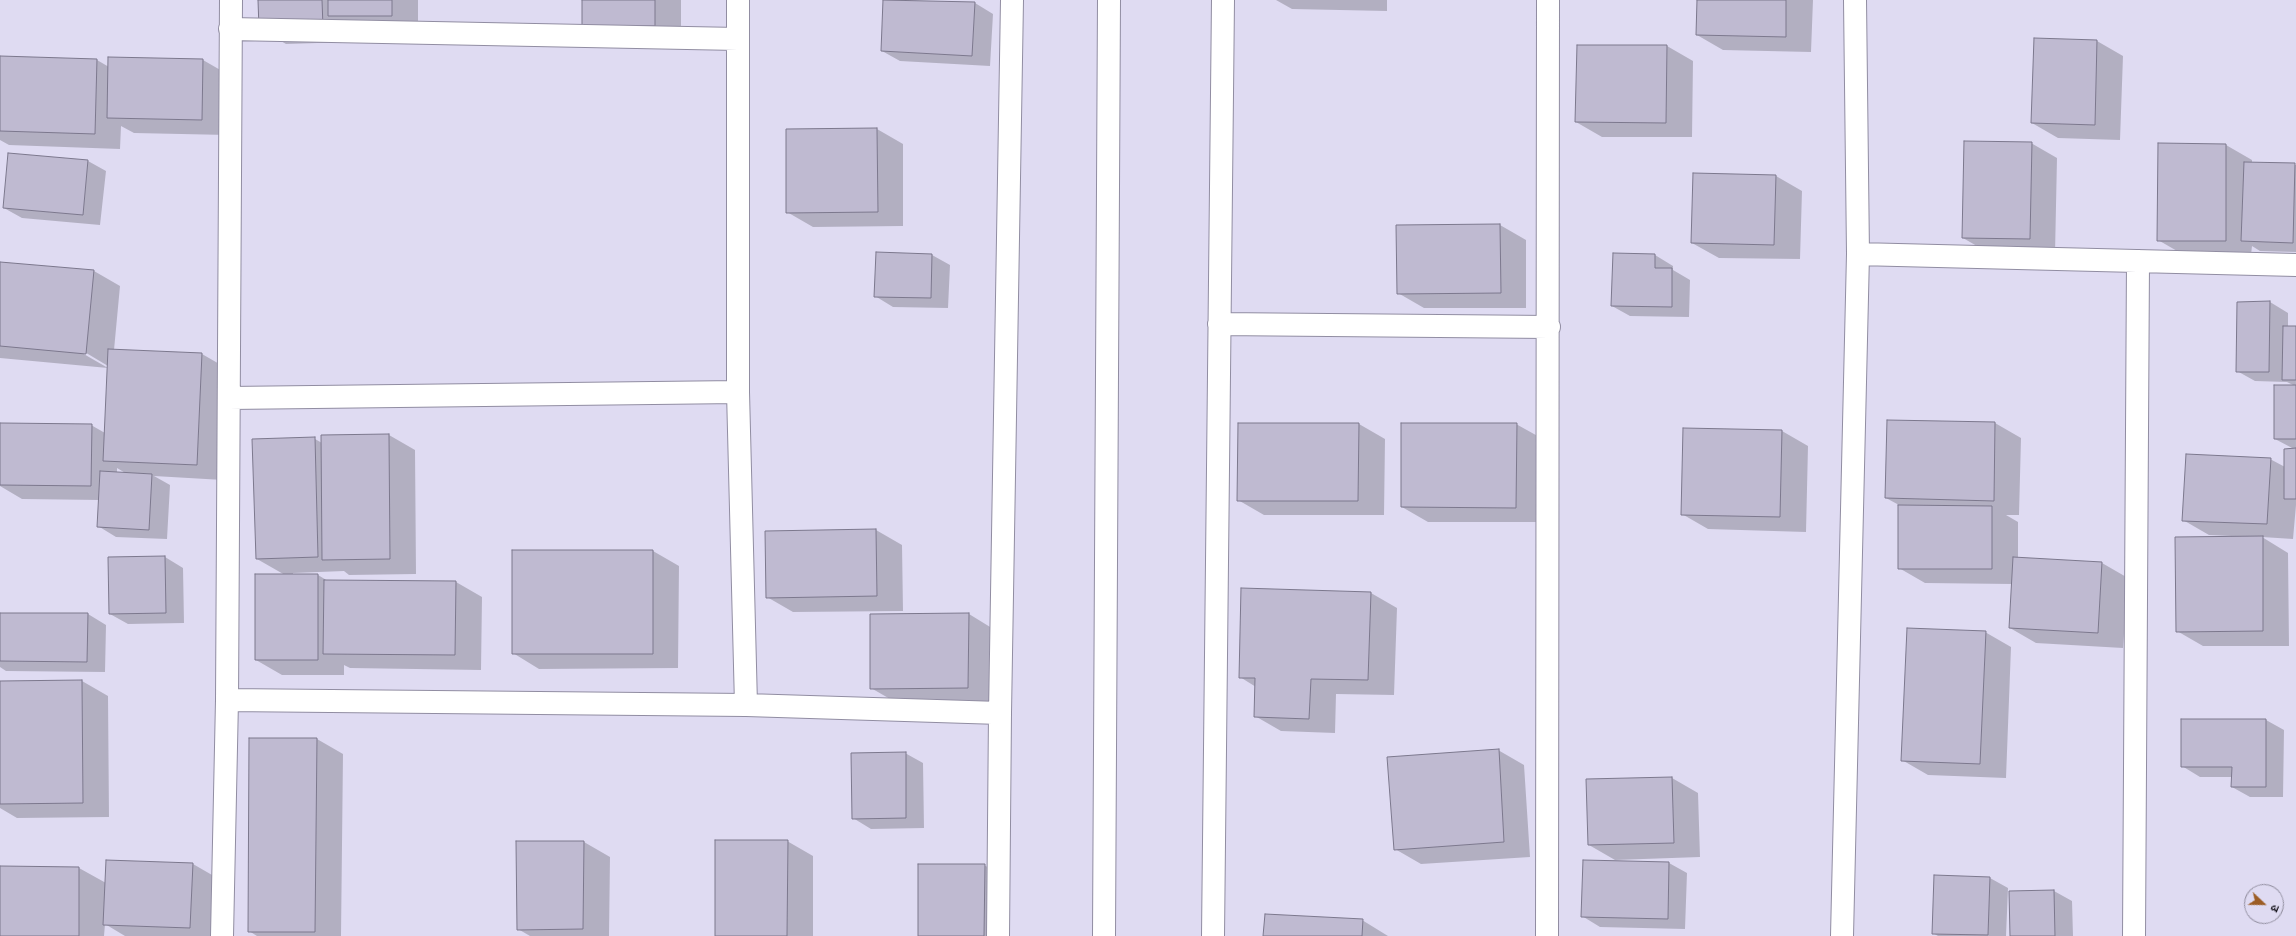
<!DOCTYPE html>
<meta charset="utf-8">
<style>
body{margin:0}
#map{position:relative;width:2296px;height:936px;overflow:hidden;background:#dfdbf2;font-family:Overpass,"Noto Sans Devanagari",sans-serif}
canvas{display:block}
.north{position:absolute;left:2244px;top:884px;width:40px;height:40px;box-sizing:border-box;background:#dfdbf2;border:1px solid #8f8c9d;border-radius:50%;rotate:112deg;font-size:11px;font-weight:700;line-height:16px;text-align:center;color:#18161e}
.north::after{content:'';display:block;margin:auto;width:14px;height:18px;background:#9c5d25;clip-path:polygon(50% 0,100% 100%,50% 72%,0 100%)}
</style>
<div id="map">
<canvas width="2296" height="936"></canvas>
<div class="north">उ</div>
</div>
<script>
const ctx = document.querySelector('canvas').getContext('2d');
ctx.lineJoin = 'round';
function fillPath(path, color) { ctx.fillStyle = color; ctx.fill(path, 'evenodd'); }
const shape = rows => new Path2D(rows.map(r => 'M' + r).join(''));
function stroke(path, color, width, dash) { ctx.strokeStyle = color; ctx.lineWidth = width; ctx.lineCap = dash ? 'butt' : 'round'; ctx.setLineDash(dash || []); ctx.stroke(path); }
fillPath(shape([
 [259,0,418,0,418,31,349,42,286,44,260,29],
 [583,0,681,0,681,41,583,25],
 [884,0,975,3,993,14,990,66,900,61,882,51],
 [1276,0,1387,0,1387,11,1292,9],
 [1698,0,1813,0,1811,52,1723,50,1697,35],
 [2035,39,2097,41,2123,56,2120,140,2058,138,2032,123],
 [1667,46,1693,61,1692,137,1602,137,1576,122],
 [0,57,97,60,109,67,203,60,229,75,228,135,134,133,121,126,120,149,9,145,0,140],
 [877,129,903,144,903,226,813,227,787,212],
 [2031,143,2057,158,2055,254,1989,253,1963,238],
 [2159,144,2226,145,2252,160,2252,163,2296,165,2296,252,2260,251,2252,246,2251,255,2184,255,2158,240],
 [88,161,106,171,100,225,22,218,4,208],
 [1776,176,1802,191,1800,259,1719,258,1692,243],
 [1500,225,1526,240,1526,308,1424,308,1398,293,1397,226],
 [932,255,950,265,948,308,893,307,875,296],
 [1655,255,1673,266,1673,270,1690,280,1689,317,1630,316,1612,306],
 [0,263,94,271,120,286,114,350,202,354,228,369,223,480,154,476,170,485,167,539,116,537,98,526,100,500,22,499,0,486,0,424,91,425,105,433,108,368,0,358],
 [83,351,108,366,108,368,82,353],
 [117,468,127,474,117,473],
 [2270,302,2288,313,2288,327,2296,327,2296,505,2293,539,2262,537,2288,553,2289,646,2203,646,2177,631,2231,536,2209,535,2183,520,2270,459,2285,467,2294,449,2275,439,2295,386,2287,382,2255,381,2237,371],
 [1888,421,1995,423,2021,438,2019,515,2006,515,2018,522,2018,558,2102,563,2128,578,2123,648,2036,643,2010,628,2012,584,1925,583,1899,568,1899,505,1886,498],
 [1359,424,1385,439,1384,515,1264,515,1238,500],
 [1516,424,1543,439,1542,522,1428,522,1402,507],
 [1782,431,1808,446,1806,532,1708,529,1682,514],
 [389,435,415,450,416,574,349,575,344,571,293,573,293,575,318,575,328,581,456,582,482,597,481,670,350,668,344,665,344,675,282,675,256,660,285,575,257,559,253,440,315,439,322,443],
 [876,530,902,545,903,611,793,612,767,597],
 [653,551,679,566,678,668,539,669,513,653],
 [165,557,183,568,184,623,128,624,110,614,109,558],
 [1371,593,1397,608,1394,695,1336,694,1335,733,1281,731,1255,716,1256,687,1240,677],
 [0,614,88,614,106,625,105,672,6,671,0,667],
 [969,614,995,630,994,703,897,703,871,688],
 [1985,632,2011,647,2006,778,1928,775,1902,760],
 [82,681,108,696,109,817,17,818,0,808,0,682],
 [2266,720,2284,730,2283,797,2250,797,2232,787,2233,777,2200,777,2182,766],
 [317,739,343,754,341,936,257,936,249,931],
 [1498,750,1524,765,1530,857,1421,864,1395,849],
 [905,753,923,763,924,828,871,829,853,818],
 [1672,778,1698,793,1700,857,1615,860,1589,845],
 [787,841,813,856,813,936,716,936],
 [584,842,610,857,609,936,530,936,518,929],
 [1669,863,1687,873,1685,929,1600,927,1582,916],
 [193,864,219,879,216,936,125,936,105,924,104,936,0,936,0,867,79,868,106,883],
 [984,865,1010,880,1010,936,919,936],
 [1990,878,2008,888,2006,936,1938,936,1933,933],
 [2054,891,2072,901,2073,936,2011,936,2010,892],
 [1362,920,1388,936,1264,936]
]), '#0003');
const building = shape([
 [258,0,322,0,323,27,259,29,258,0],
 [328,0,392,0,392,16,328,16,328,0],
 [582,0,655,0,655,26,582,26,582,0],
 [883,0,975,2,972,56,881,51,883,0],
 [1697,0,1786,0,1786,37,1696,35,1697,0],
 [2034,38,2097,40,2095,125,2031,123,2034,38],
 [1577,45,1667,45,1666,123,1575,122,1577,45],
 [0,56,97,59,95,134,0,131,0,56],
 [108,57,203,59,202,120,107,118,108,57],
 [877,128,878,212,786,213,786,129,877,128],
 [1964,141,2032,142,2030,239,1962,238,1964,141],
 [2158,143,2226,144,2226,241,2157,241,2158,143],
 [8,153,88,160,83,215,3,208,8,153],
 [2244,162,2295,163,2293,243,2241,241,2244,162],
 [1693,173,1776,175,1774,245,1691,243,1693,173],
 [1500,224,1501,293,1397,294,1396,225,1500,224],
 [876,252,932,254,931,298,874,297,876,252],
 [1613,253,1655,254,1655,268,1672,268,1672,307,1611,306,1613,253],
 [0,262,94,270,86,354,0,346,0,262],
 [2270,301,2269,372,2236,372,2237,302,2270,301],
 [2283,326,2296,326,2296,380,2282,380,2283,326],
 [108,349,202,353,197,465,103,461,108,349],
 [2274,385,2296,385,2296,439,2274,439,2274,385],
 [1887,420,1995,422,1994,501,1885,498,1887,420],
 [0,423,92,424,91,486,0,485,0,423],
 [1238,423,1359,423,1358,501,1237,501,1238,423],
 [1401,423,1517,423,1516,508,1401,507,1401,423],
 [1683,428,1782,430,1780,517,1681,515,1683,428],
 [389,434,390,559,322,560,321,435,389,434],
 [315,437,318,557,256,559,252,439,315,437],
 [2296,448,2296,499,2284,499,2284,449,2296,448],
 [2186,454,2271,458,2267,524,2182,521,2186,454],
 [100,471,152,474,149,530,97,527,100,471],
 [1898,505,1992,506,1992,569,1898,569,1898,505],
 [876,529,877,596,766,598,765,531,876,529],
 [2263,536,2263,631,2176,632,2175,537,2263,536],
 [512,550,653,550,653,654,512,654,512,550],
 [165,556,166,613,109,614,108,557,165,556],
 [2013,557,2102,562,2098,633,2009,628,2013,557],
 [255,574,318,574,318,660,255,660,255,574],
 [324,580,456,581,455,655,323,654,324,580],
 [1241,588,1371,592,1368,680,1311,679,1309,719,1254,717,1255,678,1239,678,1241,588],
 [0,613,88,613,87,662,0,661,0,613],
 [969,613,968,688,870,689,870,614,969,613],
 [1907,628,1986,631,1980,764,1901,761,1907,628],
 [82,680,83,803,0,804,0,681,82,680],
 [2181,719,2266,719,2266,787,2231,787,2232,767,2181,767,2181,719],
 [249,738,317,738,315,932,248,932,249,738],
 [1499,749,1504,842,1394,850,1387,757,1499,749],
 [906,752,906,818,852,819,851,753,906,752],
 [1672,777,1674,843,1588,845,1586,779,1672,777],
 [715,840,788,840,787,936,715,936,715,840],
 [516,841,584,841,583,929,517,930,516,841],
 [106,860,193,863,190,928,103,925,106,860],
 [1583,860,1669,862,1668,919,1581,917,1583,860],
 [918,864,985,864,984,936,918,936,918,864],
 [0,866,79,867,79,936,0,936,0,866],
 [1934,875,1990,877,1988,935,1932,934,1934,875],
 [2054,890,2055,936,2010,936,2009,891,2054,890],
 [1265,914,1363,919,1362,936,1263,936,1265,914]
]);
fillPath(building, '#bfbad1');
stroke(building, '#7c788d', 1);
const minor = shape([
 [738,0,738,392,746,705],
 [230,29,738,39],
 [1858,254,2296,265],
 [1219,324,1549,327],
 [229,398,738,392],
 [227,700,746,705,1000,713],
 [222,936,227,700,231,0],
 [998,936,1000,713,1012,0],
 [1104,936,1109,0],
 [1213,936,1223,0],
 [1547,936,1548,0],
 [1842,936,1858,254,1855,0],
 [2134,936,2138,261]
]);
stroke(minor, '#918da2', 24);
stroke(minor, '#fff', 22);
</script>
